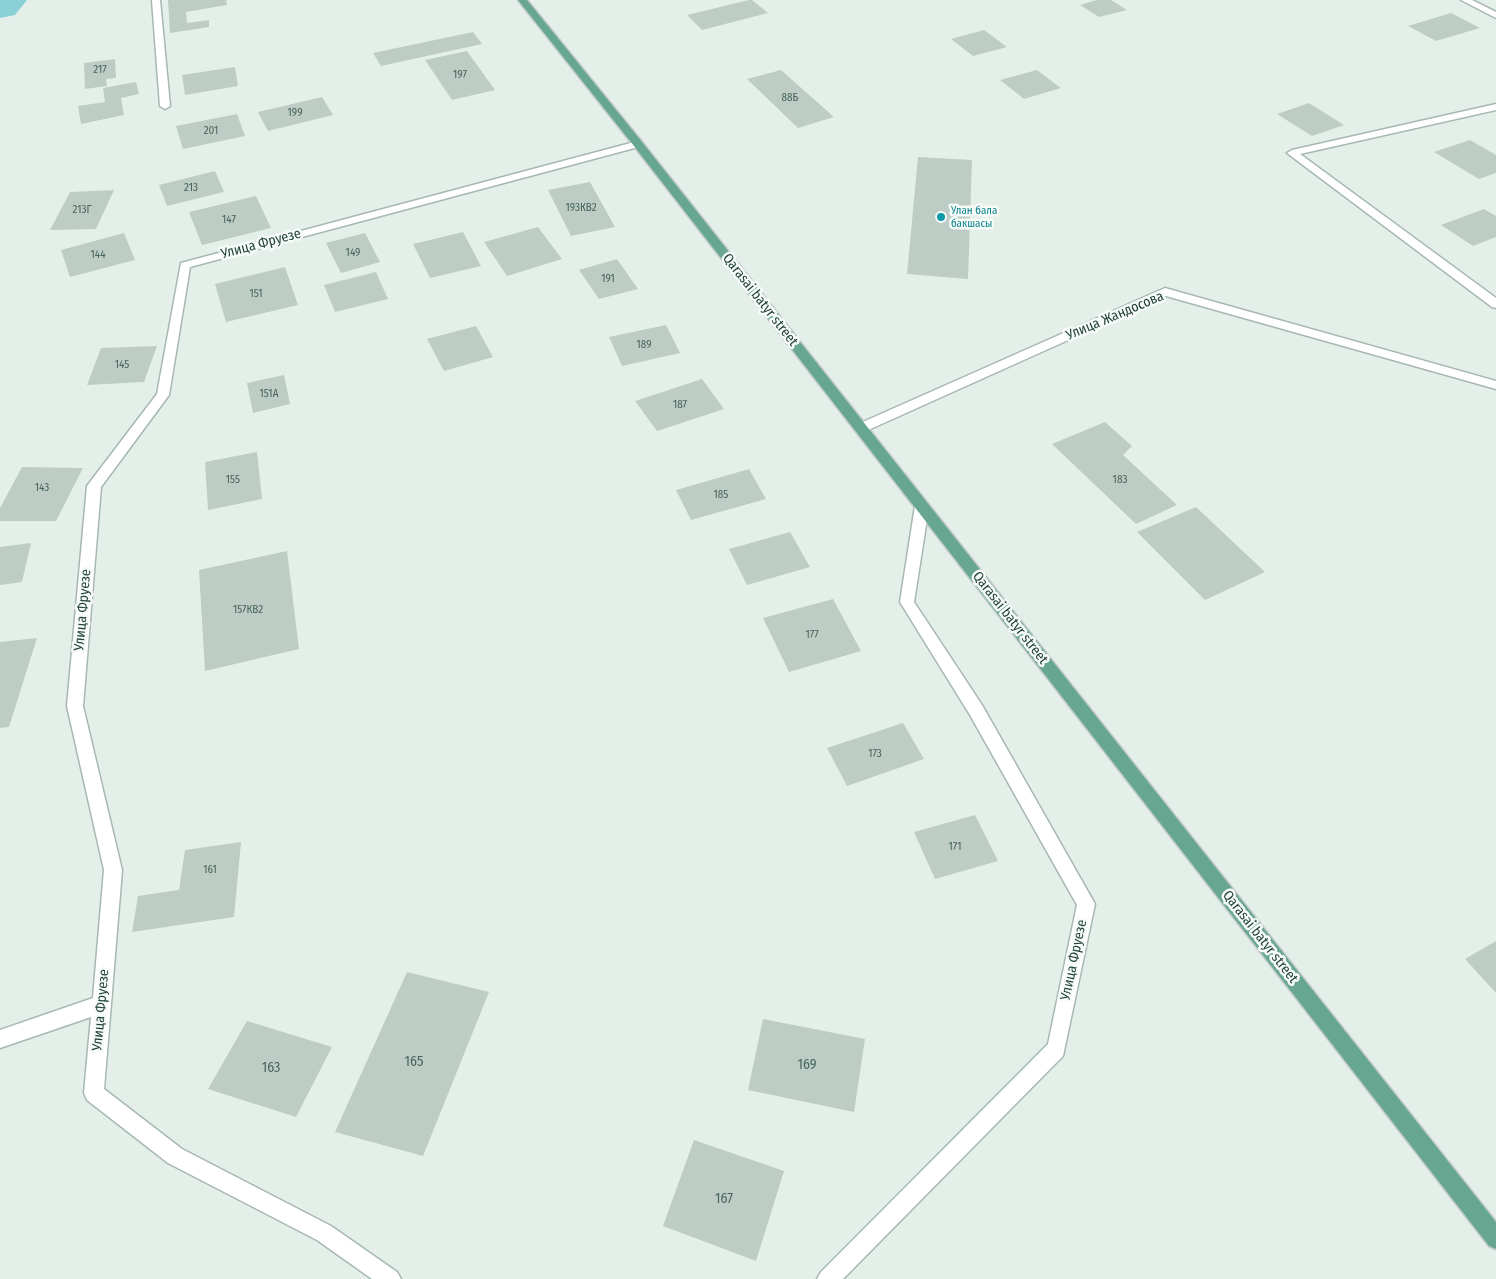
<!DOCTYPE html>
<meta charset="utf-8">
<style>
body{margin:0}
canvas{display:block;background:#e5efea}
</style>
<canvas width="1496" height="1279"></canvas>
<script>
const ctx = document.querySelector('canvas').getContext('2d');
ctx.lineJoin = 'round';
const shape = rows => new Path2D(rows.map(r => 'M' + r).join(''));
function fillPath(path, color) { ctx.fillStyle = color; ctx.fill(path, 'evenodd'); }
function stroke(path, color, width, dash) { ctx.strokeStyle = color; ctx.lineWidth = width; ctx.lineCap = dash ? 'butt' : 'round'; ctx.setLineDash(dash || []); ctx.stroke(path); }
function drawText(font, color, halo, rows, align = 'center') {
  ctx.font = font + ' "Fira Sans Condensed",sans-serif'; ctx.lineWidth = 5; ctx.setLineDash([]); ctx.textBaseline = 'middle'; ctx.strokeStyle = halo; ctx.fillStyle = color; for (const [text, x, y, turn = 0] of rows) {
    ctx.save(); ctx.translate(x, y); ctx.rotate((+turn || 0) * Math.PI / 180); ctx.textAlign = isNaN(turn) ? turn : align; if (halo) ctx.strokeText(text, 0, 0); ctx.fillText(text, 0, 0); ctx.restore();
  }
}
fillPath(shape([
 [0,0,27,0,15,15,0,18,0,0]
]), '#8ad0d7');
fillPath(shape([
 [168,0,226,0,227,5,186,12,187,23,209,20,209,27,170,33],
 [749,0,752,0,768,13,702,30,687,15],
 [1097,0,1111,0,1127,10,1099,17,1080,5],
 [1451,13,1480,28,1436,41,1408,26],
 [984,30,1007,47,973,56,951,39],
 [473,32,482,44,381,66,373,53],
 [467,51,495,90,452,100,425,60],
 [115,59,116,78,106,79,107,86,85,89,84,63],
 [235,67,238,86,185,95,182,75],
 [781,70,834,117,798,128,747,79],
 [1037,70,1061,88,1024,99,1000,80],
 [136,82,139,94,121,98,124,115,81,124,78,106,105,102,103,88],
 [322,97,333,115,268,131,258,112],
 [1309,103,1344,125,1312,136,1277,114],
 [237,114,245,136,183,149,176,126],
 [1470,140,1496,155,1496,173,1479,179,1434,152],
 [918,157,972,160,968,279,907,274],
 [215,171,224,192,167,206,159,185],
 [590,182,615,227,571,236,548,190],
 [114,190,96,229,50,230,70,192],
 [256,196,271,228,202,245,189,212],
 [1484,209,1496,216,1496,237,1473,246,1441,225],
 [538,227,562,259,507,276,484,242],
 [463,232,481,266,430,278,413,244],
 [124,233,135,260,70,277,61,250],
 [365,233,380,262,341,273,326,243],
 [617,259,638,289,599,299,579,270],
 [285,267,298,305,226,322,215,284],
 [376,272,388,299,335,312,324,285],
 [666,325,680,353,622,366,609,337],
 [476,326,493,357,444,371,427,339],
 [157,346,144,382,87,385,101,348],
 [284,375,290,404,253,413,247,383],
 [702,379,724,409,657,431,635,401],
 [1105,422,1132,446,1123,455,1177,505,1136,524,1052,444],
 [257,452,262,499,208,510,205,462],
 [22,467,83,468,56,521,0,521,0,508],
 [749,469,766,499,691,520,676,490],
 [1196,507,1265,572,1205,600,1137,532],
 [790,532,810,567,747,585,729,549],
 [31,543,22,582,0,585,0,547],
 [287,551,299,649,205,671,199,570],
 [833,599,861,651,789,672,763,618],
 [37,638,9,727,0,728,0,642],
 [903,723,924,759,847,786,827,748],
 [975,815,998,861,935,879,914,832],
 [241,842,234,917,132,932,138,896,179,890,185,850],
 [1496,941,1496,993,1465,959],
 [407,972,489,992,423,1156,335,1132],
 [763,1019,865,1039,854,1112,748,1090],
 [247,1021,332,1047,296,1117,208,1089],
 [694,1140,784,1171,756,1261,663,1226]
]), '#bdcdc5');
const minor = shape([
 [152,0,160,0,170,106,165,109,160,106,152,0],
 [1461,0,1472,0,1496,12,1496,18,1461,0],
 [1496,104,1496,110,1300,154,1496,298,1496,308,1492,307,1287,153,1292,150,1496,104],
 [638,141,643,144,642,146,190,267,169,395,101,487,83,706,122,870,104,1089,182,1149,331,1226,397,1272,401,1279,372,1279,317,1240,168,1163,87,1100,84,1093,91,1017,0,1048,0,1030,93,998,104,870,67,706,87,486,157,394,181,263,638,141],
 [1165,288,1496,381,1496,389,1166,296,866,431,856,431,855,428,856,425,1165,288],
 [922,501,927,503,929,506,914,602,982,705,1095,904,1063,1056,843,1279,817,1279,821,1272,1048,1044,1077,905,970,715,900,602,915,506,917,503,922,501]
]);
const major = shape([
 [518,0,527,0,642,142,1496,1222,1496,1249,1489,1246,634,146,518,0]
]);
stroke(minor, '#a7b8b1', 3);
stroke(major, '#c1cac7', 3);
fillPath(minor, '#fff');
fillPath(major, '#67a792');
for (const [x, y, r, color] of [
 [941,217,5,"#0f9aa8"]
]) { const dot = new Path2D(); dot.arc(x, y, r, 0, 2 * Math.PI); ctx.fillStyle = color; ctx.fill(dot); stroke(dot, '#f6fbf8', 2); }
drawText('11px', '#49655b', null, [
 ["217",100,70],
 ["197",460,75],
 ["88Б",790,98],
 ["199",295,113],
 ["201",211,131],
 ["213",191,188],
 ["193КВ2",581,208],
 ["213Г",82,210],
 ["147",229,220],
 ["149",353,253],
 ["144",98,255],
 ["191",608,279],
 ["151",256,294],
 ["189",644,345],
 ["145",122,365],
 ["151А",269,394],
 ["187",680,405],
 ["155",233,480],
 ["183",1120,480],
 ["143",42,488],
 ["185",721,495],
 ["157КВ2",248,610],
 ["177",812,635],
 ["173",875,754],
 ["171",955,847],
 ["161",210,870]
]);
drawText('11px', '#0d838f', '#f6fbf8', [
 ["Улан бала",951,211],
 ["бакшасы",951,224]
], 'left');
drawText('14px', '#224238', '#f6fbf8', [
 ["Улица Фруезе",261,244,-15],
 ["Qarasai batyr street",760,300,52],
 ["Улица Жандосова",1115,316,-23],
 ["Улица Фруезе",83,610,-85],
 ["Qarasai batyr street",1010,618,52],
 ["Qarasai batyr street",1260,937,52],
 ["Улица Фруезе",1074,960,-78],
 ["Улица Фруезе",101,1010,-85]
]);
drawText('14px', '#49655b', null, [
 ["165",414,1062],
 ["169",807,1065],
 ["163",271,1068],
 ["167",724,1199]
]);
</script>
